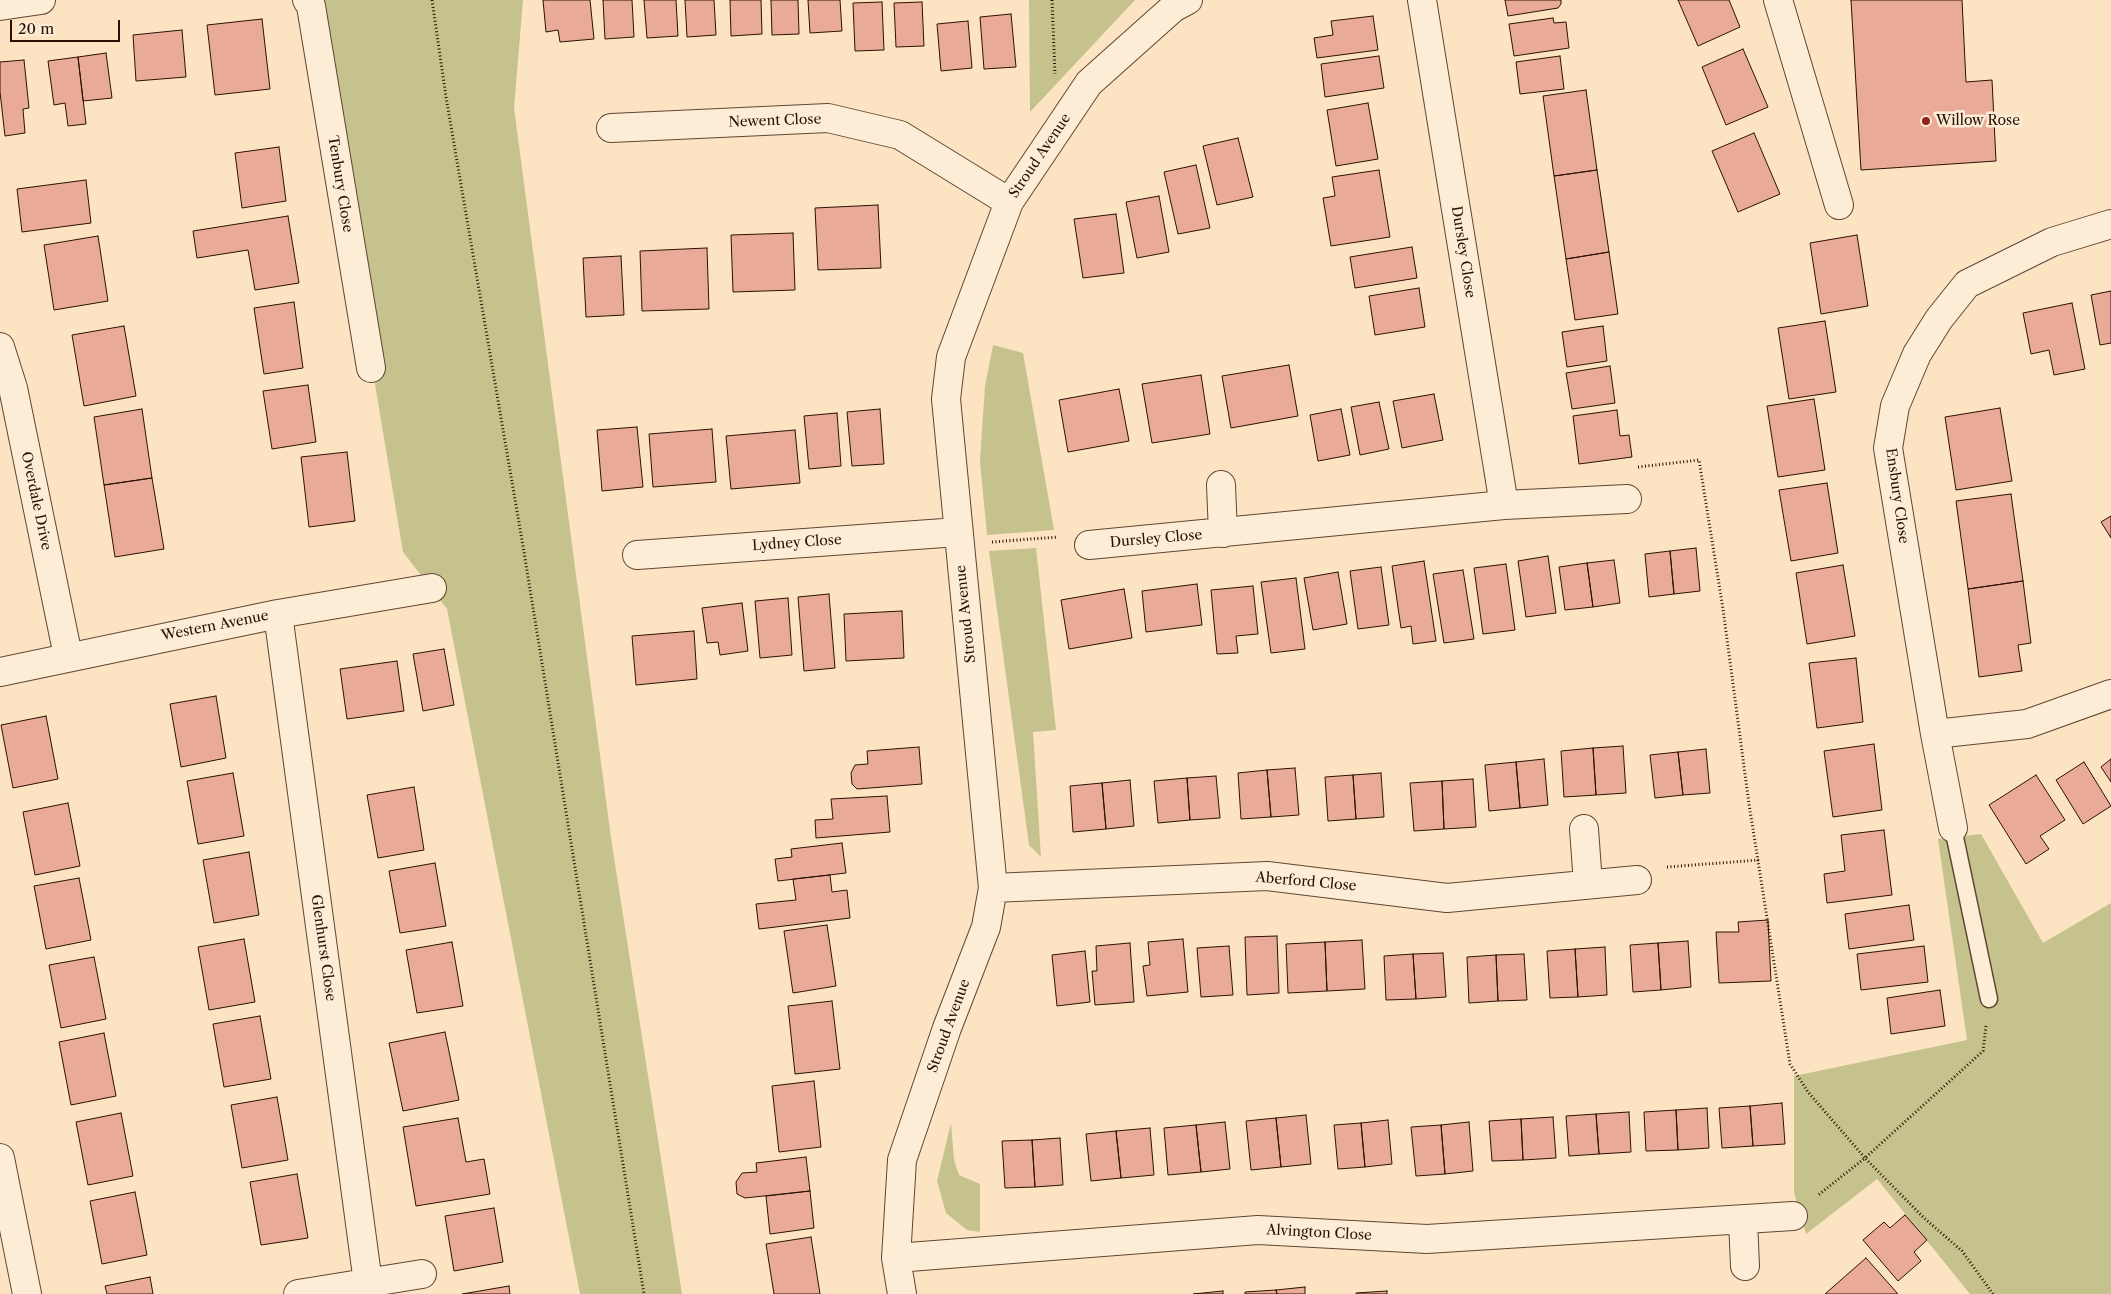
<!DOCTYPE html>
<style>
body{margin:0}
#map{position:relative;width:2111px;height:1294px;overflow:hidden;background:#fce4c2;font-family:"Libre Caslon Text",serif}
canvas{display:block}
.scale{position:absolute;left:10px;top:20px;width:110px;height:22px;box-sizing:border-box;border:2px solid #2b1103;border-top:0;padding-left:6px;font-size:15px;line-height:18px;white-space:nowrap;color:#2b1103;-webkit-text-stroke:4px #fdedd7;paint-order:stroke}
</style>
<div id="map">
<canvas width="2111" height="1294"></canvas>
<div class="scale">20 m</div>
</div>
<script>
const ctx = document.querySelector('canvas').getContext('2d');
ctx.lineJoin = 'round';
function fillPath(path, color) { ctx.fillStyle = color; ctx.fill(path, 'evenodd'); }
const shape = rows => new Path2D(rows.map(r => 'M' + r).join(''));
function stroke(path, color, width, dash) { ctx.strokeStyle = color; ctx.lineWidth = width; ctx.lineCap = dash ? 'butt' : 'round'; ctx.setLineDash(dash || []); ctx.stroke(path); }
function drawText(font, color, halo, rows, align = 'center') {
  ctx.font = font + ' "Libre Caslon Text",serif'; ctx.lineWidth = 5; ctx.setLineDash([]); ctx.textBaseline = 'middle'; ctx.strokeStyle = halo; ctx.fillStyle = color; for (const [text, x, y, turn = 0] of rows) {
    ctx.save(); ctx.translate(x, y); ctx.rotate((+turn || 0) * Math.PI / 180); ctx.textAlign = isNaN(turn) ? turn : align; if (halo) ctx.strokeText(text, 0, 0); ctx.fillText(text, 0, 0); ctx.restore();
  }
}
fillPath(shape([
 [311,0,523,0,514,108,611,838,682,1294,580,1294,447,609,403,552],
 [1029,0,1135,0,1030,112],
 [993,345,1023,353,1054,530,987,535,980,461,985,386],
 [1036,548,1056,730,1033,732,1041,857,1029,845,989,551],
 [1981,834,2043,943,2111,903,2111,1294,1970,1294,1877,1179,1806,1234,1794,1193,1794,1076,1967,1040,1938,839],
 [951,1123,954,1160,959,1175,980,1184,980,1232,967,1230,946,1213,937,1181]
]), '#c6c28e');
const building = shape([
 [543,0,590,0,594,39,560,42,558,30,546,32,543,0],
 [603,0,632,0,634,37,605,39,603,0],
 [644,0,676,0,678,36,647,38,644,0],
 [685,0,714,0,716,35,687,37,685,0],
 [730,0,761,0,762,34,731,36,730,0],
 [771,0,798,0,799,34,772,35,771,0],
 [808,0,840,0,842,31,810,33,808,0],
 [1505,0,1561,0,1561,4,1558,8,1508,16,1505,0],
 [1678,0,1729,0,1740,27,1698,46,1678,0],
 [1851,0,1962,0,1966,82,1992,80,1996,161,1861,170,1851,0],
 [882,2,884,50,855,51,853,3,882,2],
 [922,2,924,46,896,47,894,3,922,2],
 [1011,14,1016,67,984,69,980,17,1011,14],
 [1373,16,1378,50,1317,58,1314,38,1333,35,1331,21,1373,16],
 [1553,18,1554,23,1566,22,1569,48,1514,56,1509,24,1553,18],
 [262,19,270,89,215,95,207,25,262,19],
 [968,21,972,68,941,71,937,24,968,21],
 [182,30,186,77,136,81,133,35,182,30],
 [1743,49,1768,107,1726,125,1702,67,1743,49],
 [106,53,112,98,83,101,78,57,106,53],
 [1379,56,1384,88,1325,97,1321,64,1379,56],
 [1560,56,1564,89,1520,94,1516,62,1560,56],
 [78,57,86,124,68,126,65,103,54,105,48,61,78,57],
 [24,60,29,108,23,109,25,133,5,136,0,92,0,62,24,60],
 [1586,90,1597,170,1554,176,1543,96,1586,90],
 [1368,103,1378,159,1336,166,1327,110,1368,103],
 [1754,133,1780,194,1738,212,1712,151,1754,133],
 [1238,138,1253,197,1217,205,1203,146,1238,138],
 [279,147,286,201,242,208,235,153,279,147],
 [1196,165,1210,228,1178,234,1164,172,1196,165],
 [1379,170,1390,237,1331,246,1323,198,1335,196,1332,177,1379,170],
 [1597,170,1609,252,1566,259,1554,176,1597,170],
 [86,180,91,223,22,232,17,189,86,180],
 [1159,196,1169,252,1137,258,1126,202,1159,196],
 [878,205,881,268,818,270,815,208,878,205],
 [1116,214,1124,273,1083,278,1074,219,1116,214],
 [288,216,299,283,255,290,248,250,197,258,193,231,288,216],
 [793,233,795,290,733,292,731,235,793,233],
 [1857,235,1868,306,1821,314,1810,243,1857,235],
 [98,236,108,301,54,310,44,245,98,236],
 [1412,247,1417,278,1355,288,1350,257,1412,247],
 [707,248,709,309,642,311,640,251,707,248],
 [1609,252,1618,314,1575,320,1566,259,1609,252],
 [621,256,624,315,586,317,583,258,621,256],
 [1419,288,1425,327,1375,335,1369,296,1419,288],
 [2111,291,2111,343,2100,345,2091,295,2111,291],
 [294,302,303,368,264,374,254,308,294,302],
 [2072,303,2085,369,2054,375,2049,350,2031,354,2023,313,2072,303],
 [1825,321,1836,392,1789,399,1778,328,1825,321],
 [124,326,136,396,84,406,72,335,124,326],
 [1603,326,1607,361,1567,367,1562,332,1603,326],
 [1289,365,1298,416,1231,428,1222,376,1289,365],
 [1610,366,1615,403,1572,409,1566,373,1610,366],
 [1201,375,1210,434,1152,443,1142,384,1201,375],
 [308,385,316,442,272,449,263,391,308,385],
 [1119,389,1129,441,1068,452,1059,400,1119,389],
 [1434,394,1443,440,1402,448,1393,401,1434,394],
 [1814,399,1825,470,1778,477,1767,406,1814,399],
 [1379,402,1389,449,1360,455,1351,407,1379,402],
 [2000,408,2012,481,1956,490,1945,417,2000,408],
 [142,409,152,478,104,485,94,417,142,409],
 [880,409,884,464,852,466,847,412,880,409],
 [1341,409,1350,455,1318,461,1310,415,1341,409],
 [1617,410,1620,436,1629,435,1632,457,1579,464,1573,416,1617,410],
 [837,413,841,466,809,469,804,416,837,413],
 [637,427,643,487,602,491,597,430,637,427],
 [712,429,716,482,653,487,649,434,712,429],
 [795,430,800,483,731,489,726,436,795,430],
 [347,452,355,521,309,527,301,457,347,452],
 [152,478,164,549,115,557,104,485,152,478],
 [1827,483,1838,553,1791,561,1779,490,1827,483],
 [2011,494,2023,581,1968,589,1956,501,2011,494],
 [2111,516,2111,538,2101,522,2111,516],
 [1696,548,1700,591,1674,594,1670,551,1696,548],
 [1670,551,1674,594,1649,597,1645,554,1670,551],
 [1548,556,1556,613,1526,617,1518,561,1548,556],
 [1614,560,1620,603,1593,607,1587,563,1614,560],
 [1424,561,1436,641,1413,644,1411,626,1401,628,1392,566,1424,561],
 [1587,563,1593,607,1565,610,1559,567,1587,563],
 [1506,564,1515,630,1483,634,1474,568,1506,564],
 [1843,565,1855,636,1807,644,1796,573,1843,565],
 [1381,567,1389,625,1358,629,1350,571,1381,567],
 [1463,570,1474,639,1444,643,1433,574,1463,570],
 [1338,572,1347,624,1313,630,1304,578,1338,572],
 [1296,578,1305,649,1271,653,1261,582,1296,578],
 [2023,581,2031,643,2018,645,2022,671,1979,677,1968,589,2023,581],
 [1197,584,1202,625,1146,632,1142,591,1197,584],
 [1253,586,1258,634,1236,636,1238,653,1217,654,1211,590,1253,586],
 [1124,589,1132,638,1069,649,1061,600,1124,589],
 [829,594,835,668,804,671,798,597,829,594],
 [788,598,792,655,760,658,755,601,788,598],
 [742,603,748,651,720,655,718,642,707,643,702,608,742,603],
 [902,611,904,658,846,661,844,614,902,611],
 [694,631,697,679,636,685,632,636,694,631],
 [444,649,454,705,423,711,413,654,444,649],
 [1856,658,1863,722,1817,728,1809,663,1856,658],
 [397,661,404,711,347,719,340,669,397,661],
 [216,696,226,758,181,767,170,704,216,696],
 [46,716,58,779,13,788,1,725,46,716],
 [1874,744,1882,810,1833,817,1824,751,1874,744],
 [1623,746,1626,793,1596,795,1593,748,1623,746],
 [919,747,922,784,857,789,852,784,851,773,855,765,868,764,867,751,919,747],
 [1593,748,1596,795,1564,797,1561,751,1593,748],
 [1706,749,1710,793,1683,795,1678,752,1706,749],
 [1678,752,1683,795,1655,798,1650,755,1678,752],
 [1544,759,1548,805,1520,808,1516,762,1544,759],
 [2111,759,2111,782,2101,767,2111,759],
 [1516,762,1520,808,1489,811,1485,765,1516,762],
 [2084,762,2111,806,2083,824,2056,780,2084,762],
 [1295,768,1299,815,1271,817,1267,770,1295,768],
 [1267,770,1271,817,1241,819,1238,773,1267,770],
 [233,773,244,836,198,844,187,781,233,773],
 [1381,773,1384,817,1356,819,1353,775,1381,773],
 [1353,775,1356,819,1328,821,1325,777,1353,775],
 [2036,775,2065,820,2040,836,2049,849,2026,864,1989,805,2036,775],
 [1216,776,1220,818,1190,820,1187,778,1216,776],
 [1187,778,1190,820,1158,823,1154,781,1187,778],
 [1473,779,1476,827,1444,829,1442,781,1473,779],
 [1130,780,1134,826,1106,829,1102,783,1130,780],
 [1442,781,1444,829,1414,831,1410,783,1442,781],
 [1102,783,1106,829,1073,832,1070,786,1102,783],
 [414,787,424,850,378,858,367,795,414,787],
 [887,796,890,832,816,838,815,820,833,819,831,799,887,796],
 [68,803,80,866,35,875,23,812,68,803],
 [1884,830,1892,895,1827,903,1824,874,1845,871,1841,835,1884,830],
 [842,843,846,873,778,881,775,859,792,857,791,849,842,843],
 [249,852,259,915,214,923,203,860,249,852],
 [435,863,446,926,400,933,389,871,435,863],
 [830,875,832,892,847,890,850,918,759,929,756,904,796,900,793,879,830,875],
 [79,878,91,940,46,949,34,886,79,878],
 [1909,905,1914,940,1849,949,1845,914,1909,905],
 [1768,920,1771,981,1719,983,1716,932,1739,932,1738,922,1768,920],
 [827,925,836,986,793,993,784,931,827,925],
 [1277,936,1279,993,1247,995,1245,937,1277,936],
 [244,939,255,1002,209,1010,198,947,244,939],
 [1183,939,1188,992,1147,996,1143,966,1150,965,1148,942,1183,939],
 [1362,940,1365,989,1327,991,1325,942,1362,940],
 [1688,941,1691,987,1661,990,1658,943,1688,941],
 [452,942,463,1006,417,1013,406,950,452,942],
 [1325,942,1327,991,1288,993,1286,944,1325,942],
 [1130,943,1134,1002,1095,1005,1092,971,1097,971,1096,946,1130,943],
 [1658,943,1661,990,1633,992,1630,945,1658,943],
 [1229,946,1233,995,1201,997,1197,948,1229,946],
 [1924,946,1928,982,1861,990,1857,954,1924,946],
 [1605,947,1607,995,1578,997,1575,949,1605,947],
 [1575,949,1578,997,1550,998,1547,951,1575,949],
 [1085,951,1090,1002,1057,1006,1052,955,1085,951],
 [1443,953,1446,997,1416,999,1413,954,1443,953],
 [1413,954,1416,999,1386,1000,1384,956,1413,954],
 [1524,954,1527,1000,1498,1001,1496,955,1524,954],
 [1496,955,1498,1001,1469,1003,1467,957,1496,955],
 [94,957,106,1019,61,1028,49,965,94,957],
 [1940,990,1945,1026,1891,1034,1887,998,1940,990],
 [832,1001,840,1069,795,1074,788,1006,832,1001],
 [260,1016,271,1079,224,1087,213,1024,260,1016],
 [445,1032,459,1100,403,1111,389,1043,445,1032],
 [104,1033,116,1096,71,1105,59,1042,104,1033],
 [814,1081,821,1147,779,1152,772,1086,814,1081],
 [277,1097,288,1160,242,1168,231,1105,277,1097],
 [1782,1103,1785,1144,1753,1146,1750,1106,1782,1103],
 [1750,1106,1753,1146,1722,1148,1719,1108,1750,1106],
 [1707,1108,1709,1148,1678,1150,1676,1110,1707,1108],
 [1676,1110,1678,1150,1646,1151,1644,1112,1676,1110],
 [1629,1112,1631,1152,1599,1154,1596,1114,1629,1112],
 [121,1113,133,1176,88,1185,76,1122,121,1113],
 [1596,1114,1599,1154,1569,1156,1566,1116,1596,1114],
 [1306,1115,1311,1164,1281,1167,1276,1118,1306,1115],
 [1553,1117,1556,1158,1523,1160,1521,1119,1553,1117],
 [458,1118,466,1162,484,1159,490,1194,416,1206,403,1127,458,1118],
 [1276,1118,1281,1167,1251,1170,1246,1121,1276,1118],
 [1521,1119,1523,1160,1492,1161,1489,1121,1521,1119],
 [1388,1120,1392,1164,1365,1167,1361,1123,1388,1120],
 [1225,1122,1230,1169,1201,1172,1196,1125,1225,1122],
 [1469,1122,1473,1171,1445,1174,1441,1125,1469,1122],
 [1361,1123,1365,1167,1338,1169,1334,1125,1361,1123],
 [1196,1125,1201,1172,1168,1175,1164,1128,1196,1125],
 [1441,1125,1445,1174,1416,1176,1411,1127,1441,1125],
 [1150,1128,1154,1175,1121,1178,1116,1131,1150,1128],
 [1116,1131,1121,1178,1091,1181,1086,1134,1116,1131],
 [1060,1138,1063,1185,1035,1187,1032,1140,1060,1138],
 [1032,1140,1035,1187,1005,1188,1002,1141,1032,1140],
 [806,1157,810,1191,745,1198,737,1194,736,1182,742,1173,757,1172,756,1163,806,1157],
 [297,1174,308,1238,261,1245,250,1182,297,1174],
 [810,1191,814,1228,770,1234,766,1196,810,1191],
 [135,1192,147,1255,102,1264,90,1201,135,1192],
 [494,1208,503,1262,454,1271,445,1216,494,1208],
 [1905,1215,1927,1240,1914,1252,1921,1261,1898,1281,1863,1240,1884,1222,1890,1228,1905,1215],
 [811,1237,820,1294,774,1294,766,1244,811,1237],
 [1866,1258,1898,1294,1825,1294,1866,1258],
 [150,1277,153,1294,107,1294,105,1286,150,1277],
 [509,1286,510,1294,462,1294,509,1286],
 [1305,1287,1305,1294,1277,1294,1276,1290,1305,1287],
 [1276,1290,1277,1294,1245,1294,1245,1292,1276,1290],
 [1223,1291,1223,1294,1193,1294,1223,1291],
 [1387,1291,1387,1294,1356,1294,1356,1293,1387,1291]
]);
fillPath(building, '#eaaa98');
stroke(building, '#2b1103', 1);
const service = shape([
 [1953,828,1989,999]
]);
const minor = shape([
 [307,0,311,6,371,368],
 [1422,0,1504,505],
 [1778,0,1839,205],
 [0,6,41,0],
 [611,128,828,118,900,135,1009,202],
 [0,347,13,388,68,656],
 [1221,485,1223,533],
 [1089,545,1504,505,1627,499],
 [637,555,958,532],
 [278,614,368,1283],
 [0,672,278,614,432,588],
 [1935,734,2027,724,2111,694],
 [1953,828,1935,734,1888,448,1895,406,1917,354,1939,319,1967,284,2052,242,2111,224],
 [1584,829,1588,884],
 [993,888,1267,876,1447,898,1637,880],
 [0,1158,27,1294],
 [1743,1220,1745,1266],
 [896,1258,1258,1230,1427,1239,1793,1216],
 [298,1294,422,1274],
 [902,1294,896,1258,902,1160,947,1028,986,927,993,888,946,399,951,357,1009,202,1089,83,1173,8,1188,0]
]);
stroke(service, '#5f4633', 19);
stroke(minor, '#5f4633', 30);
stroke(shape([
 [432,0,446,97,524,552,644,1294],
 [1052,0,1055,74],
 [1638,467,1699,460,1723,609,1749,804,1790,1064,1808,1092,1865,1158,1817,1196],
 [992,542,1058,537],
 [1667,867,1759,860],
 [1986,1026,1983,1051,1865,1158,1924,1218,1962,1251,1993,1294]
]), '#2b1103', 3, [1, 2.5]);
stroke(service, '#fdedd7', 16);
stroke(minor, '#fdedd7', 28);
for (const [x, y, r, color] of [
 [1926,121,5,"#8f2418"]
]) { const dot = new Path2D(); dot.arc(x, y, r, 0, 2 * Math.PI); ctx.fillStyle = color; ctx.fill(dot); stroke(dot, '#fdedd7', 2); }
drawText('14px', '#2b1103', '#fdedd7', [
 ["Newent Close",775,121,-2],
 ["Stroud Avenue",1040,156,-56],
 ["Tenbury Close",340,184,81],
 ["Dursley Close",1463,252,81],
 ["Ensbury Close",1897,496,82],
 ["Overdale Drive",36,501,78],
 ["Dursley Close",1156,539,-5],
 ["Lydney Close",797,543,-4],
 ["Stroud Avenue",966,614,-96],
 ["Western Avenue",215,626,-11],
 ["Aberford Close",1306,882,5],
 ["Glenhurst Close",323,948,82],
 ["Stroud Avenue",949,1026,-70],
 ["Alvington Close",1319,1233,3]
]);
drawText('14px', '#2b1103', '#fdedd7', [
 ["Willow Rose",1936,121]
], 'left');
</script>
